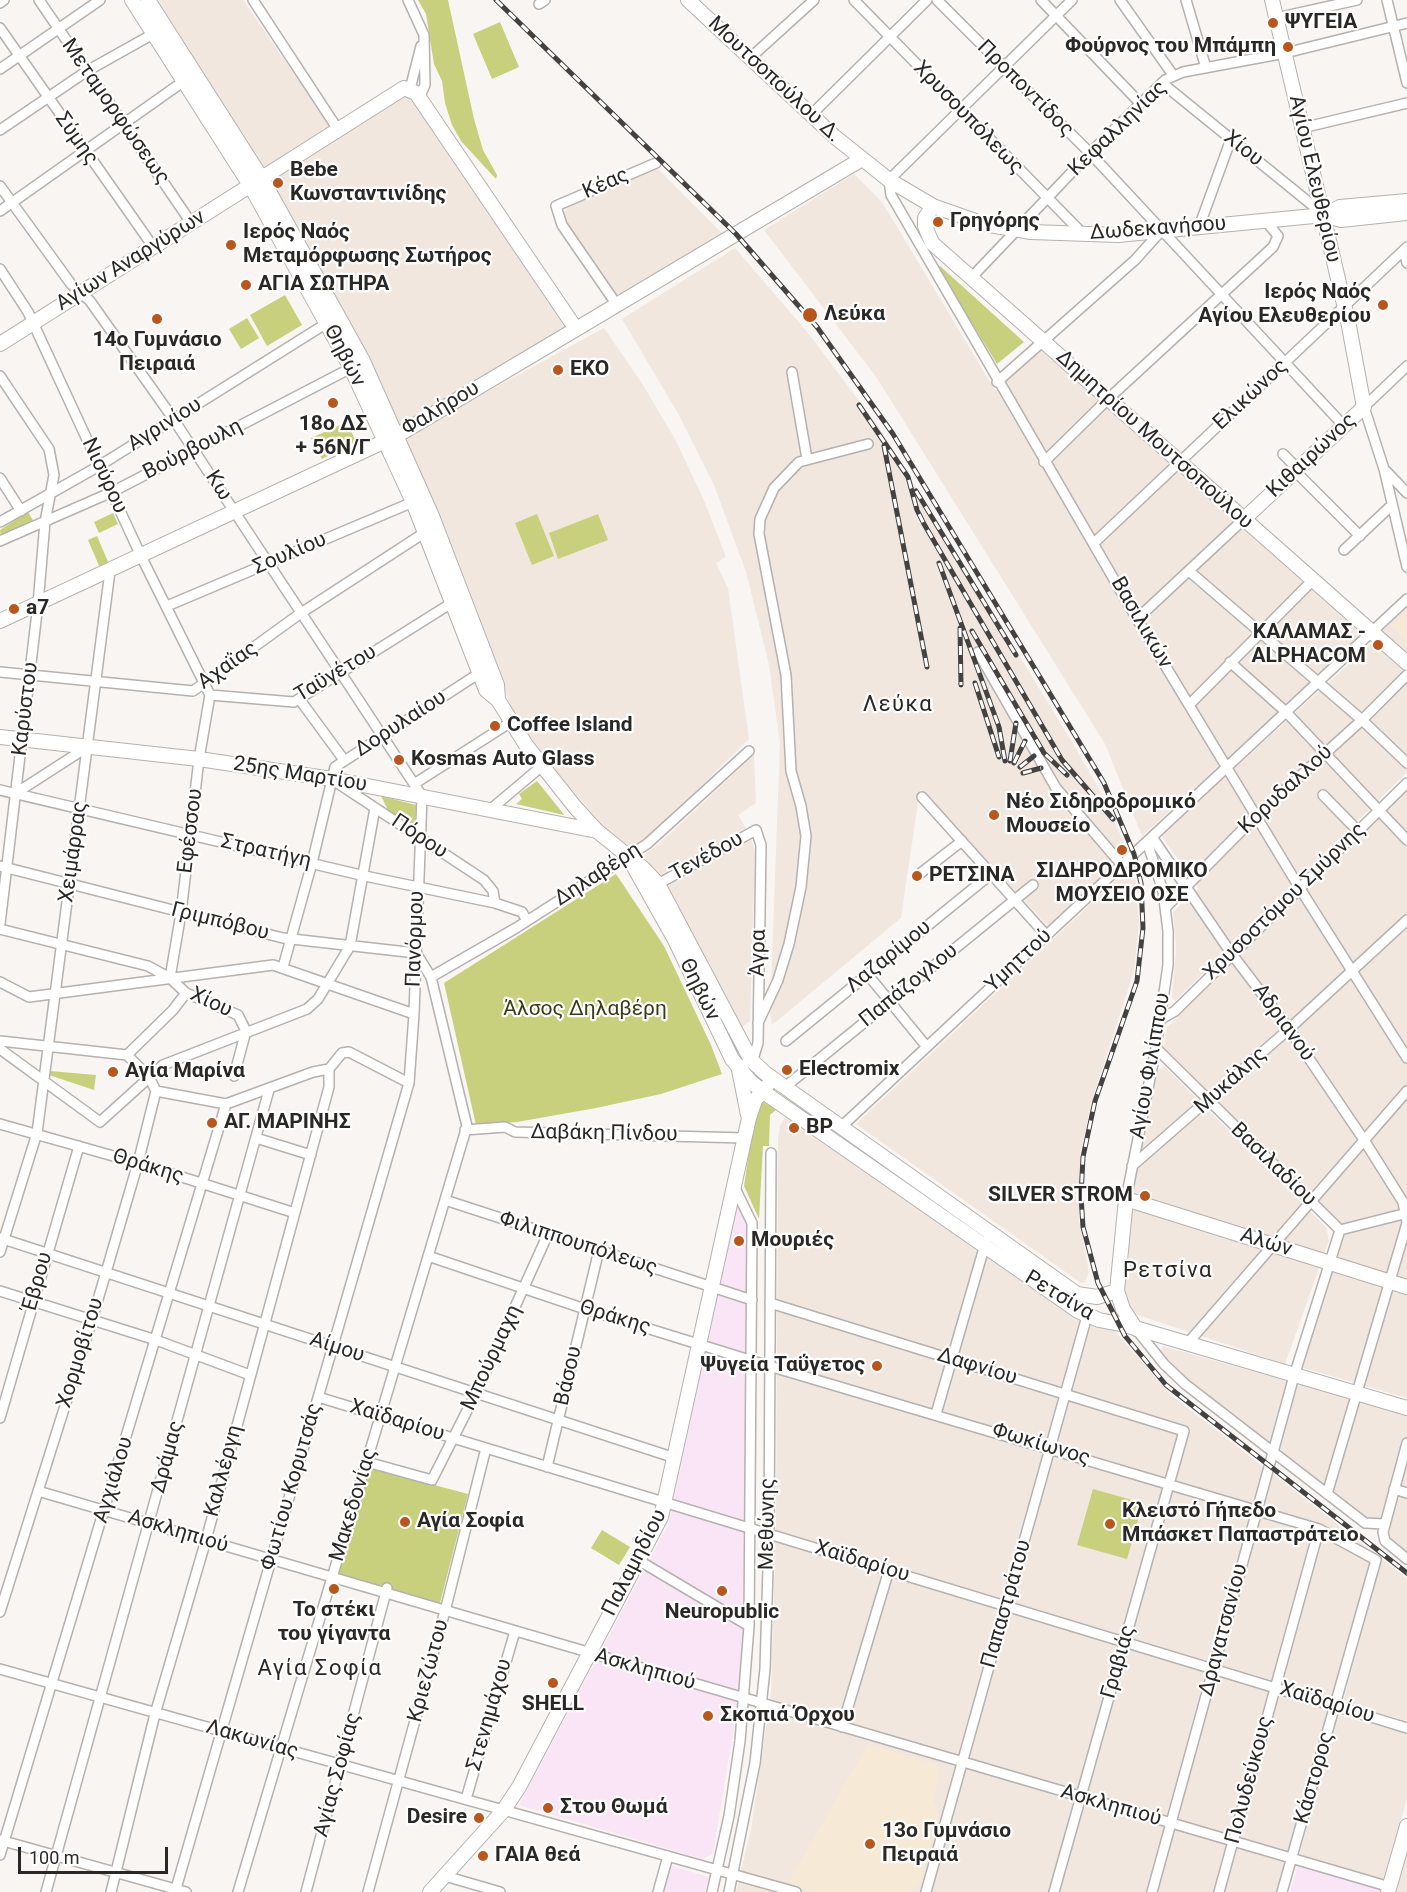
<!DOCTYPE html>
<meta charset="utf-8">
<style>
body{margin:0}
#map{position:relative;width:1407px;height:1892px;overflow:hidden;background:#f9f5f2;font-family:Roboto,sans-serif}
canvas{display:block}
.scale{position:absolute;left:18px;top:1847px;width:150px;height:27px;box-sizing:border-box;border:3px solid #292827;border-top:0;padding-left:8px;font-size:18px;line-height:21px;white-space:nowrap;color:#292827;-webkit-text-stroke:4px #fff;paint-order:stroke}
</style>
<div id="map">
<canvas width="1407" height="1892"></canvas>
<div class="scale">100 m</div>
</div>
<script>
const ctx = document.querySelector('canvas').getContext('2d');
ctx.lineJoin = 'round';
function fillPath(path, color) { ctx.fillStyle = color; ctx.fill(path, 'evenodd'); }
const shape = rows => new Path2D(rows.map(r => 'M' + r).join(''));
function stroke(path, color, width, dash) { ctx.strokeStyle = color; ctx.lineWidth = width; ctx.lineCap = dash ? 'butt' : 'round'; ctx.setLineDash(dash || []); ctx.stroke(path); }
function drawText(font, color, halo, rows, align = 'center') {
  ctx.font = font + ' Roboto,sans-serif'; ctx.lineWidth = 4.5; ctx.setLineDash([]); ctx.textBaseline = 'middle'; ctx.strokeStyle = halo; ctx.fillStyle = color; for (const [text, x, y, turn = 0] of rows) {
    ctx.save(); ctx.translate(x, y); ctx.rotate((+turn || 0) * Math.PI / 180); ctx.textAlign = isNaN(turn) ? turn : align; if (halo) ctx.strokeText(text, 0, 0); ctx.fillText(text, 0, 0); ctx.restore();
  }
}
fillPath(shape([
 [737,1200,746,1214,749,1228,745,1628,737,1708,713,1854,703,1859,519,1805,669,1523],
 [669,1865,709,1877,705,1892,662,1892],
 [1298,1865,1385,1890,1384,1892,1290,1892]
]), '#f9e5f5');
fillPath(shape([
 [158,0,243,0,331,127,264,170],
 [408,92,570,332,399,429,367,353,267,178],
 [657,168,725,236,619,301,564,220,563,215,568,206],
 [854,174,882,202,995,390,1043,349,1364,634,1142,836,1105,744,877,378,764,230],
 [735,248,809,334,880,429,1074,745,1108,805,1127,851,1048,926,920,789,901,918,772,1025,770,1013,780,743,769,665,746,572,714,485,679,415,622,319],
 [604,328,643,385,675,439,703,498,726,557,716,563,728,588,749,739,653,833,632,848,611,834,574,793,524,729,512,709,404,437],
 [1407,605,1407,657,1379,632],
 [1373,642,1407,671,1407,772,1175,1001,1172,997,1176,948,1173,912,1198,889,1161,835],
 [754,755,756,803,738,815,746,828,662,876,642,856,659,844],
 [1407,792,1407,1208,1340,1225,1163,1051,1167,1027],
 [751,840,755,850,750,1021,741,1028,668,886],
 [1131,866,1136,882,1139,924,1134,971,1092,1100,1080,1154,1079,1220,1089,1272,1085,1282,1081,1283,856,1124],
 [1164,1066,1326,1227,1329,1240,1285,1364,1126,1311,1122,1291,1128,1205,1156,1073],
 [786,1115,1074,1317,1115,1331,1171,1395,1373,1552,1276,1892,736,1892,751,1829,771,1693,776,1524,778,1139,780,1126],
 [1407,1218,1407,1398,1300,1367,1345,1234],
 [1163,1346,1407,1415,1407,1553,1172,1369,1160,1353],
 [1382,1559,1407,1579,1407,1721,1343,1702],
 [1338,1715,1407,1734,1407,1799,1384,1879,1299,1855],
 [1407,1844,1407,1892,1395,1892]
]), '#f1e7df');
fillPath(shape([
 [1407,610,1407,642,1391,627],
 [868,1744,937,1765,940,1771,933,1803,939,1810,922,1879,910,1892,814,1892,787,1885]
]), '#f6ead6');
fillPath(shape([
 [418,0,448,0,474,119,483,150,497,175,496,179,461,141,452,125,445,103,442,81,434,64,426,14],
 [500,22,519,67,492,79,473,34],
 [940,266,1024,342,997,364,938,268],
 [285,295,302,325,267,346,250,315],
 [247,318,259,338,241,349,229,329],
 [347,422,356,442,322,459,311,438],
 [28,512,34,522,1,537,0,530],
 [113,513,118,524,99,533,94,522],
 [537,514,554,556,532,565,515,523],
 [598,514,608,540,558,559,549,533],
 [97,536,109,564,100,568,88,540],
 [537,781,562,812,564,815,516,804,522,799,519,794],
 [381,796,416,805,415,829,389,812],
 [616,874,664,946,711,1045,722,1074,661,1094,596,1108,517,1122,476,1125,444,983],
 [50,1071,96,1075,94,1090,49,1075],
 [761,1101,777,1109,770,1115,769,1146,763,1146,759,1219,744,1186,756,1106],
 [367,1467,468,1494,440,1603,336,1573],
 [1093,1489,1143,1503,1127,1559,1077,1545],
 [602,1530,630,1547,619,1565,591,1548]
]), '#c8d07d');
const street = shape([
 [39,0,192,224],
 [253,0,337,128],
 [408,0,424,35,425,85,419,98],
 [854,0,1083,234],
 [937,0,1090,153,1344,426],
 [1041,0,1140,103],
 [1072,0,889,180,891,195,1137,619,1299,887,1407,1058],
 [1120,0,1173,75],
 [1186,0,1206,68],
 [1387,0,1407,83],
 [0,3,4,0],
 [539,4,545,0],
 [1276,18,1357,0],
 [0,28,154,248],
 [749,59,814,0],
 [0,69,100,0],
 [1162,83,1322,213],
 [410,89,421,46],
 [811,115,927,0],
 [1302,128,1407,103],
 [0,130,87,71,153,34],
 [0,186,71,284,90,301,172,417,422,796,414,1014,409,1083,175,1892],
 [0,211,184,81],
 [1199,227,1231,139],
 [1404,250,1407,263],
 [0,269,28,312,141,556,210,695,199,759,181,913,170,978],
 [971,278,1090,153,1165,80,1183,72,1285,53,1407,23],
 [617,305,562,225,556,206,656,163],
 [1407,366,1364,407,1384,469,1407,567],
 [792,372,807,459],
 [0,376,49,449,54,475,45,522,38,604,0,924],
 [997,382,1135,260,1162,230],
 [1283,454,1298,469],
 [1044,462,1108,399,1273,247,1278,236,1265,220],
 [1385,470,1407,493],
 [1295,471,1360,536],
 [0,478,21,511],
 [0,522,99,466,327,323],
 [0,541,112,492,351,368],
 [1094,543,1407,247],
 [1344,550,1392,505],
 [1189,571,1362,720,1407,763],
 [167,606,413,502],
 [1137,619,1244,519],
 [978,652,1056,788,1122,865],
 [1230,662,1286,712,1407,840],
 [0,672,193,691,301,613,424,533],
 [210,695,294,702,450,604],
 [300,700,344,760],
 [1189,705,1313,580],
 [336,782,484,880,493,891,495,903],
 [414,784,511,722],
 [0,790,365,876,495,903,522,912,527,921],
 [16,793,89,746],
 [1323,795,1358,831],
 [922,797,1047,936],
 [491,809,542,766],
 [1152,837,1231,953,1289,1029,1364,1140,1403,1202,1407,1222],
 [0,866,283,938,416,953,431,977,464,1114,467,1126,238,1892],
 [917,876,962,841],
 [658,884,756,830,761,845,758,1043,754,1056,739,1069],
 [1166,907,1256,816,1362,720,1407,675],
 [0,929,148,966,170,978,186,993,238,1015,246,1031,234,1076],
 [283,967,312,863,335,767,478,674],
 [868,975,927,1047],
 [431,977,516,928,647,844,749,751],
 [0,982,29,997,273,965,414,1014],
 [1161,1019,1175,1011,1407,783],
 [758,1023,778,980,789,944,801,887,806,836,801,806,791,771,786,675,759,534,760,519,774,488,799,462,868,444],
 [0,1041,127,1055,149,1077,156,1091],
 [786,1041,991,874],
 [1156,1048,1340,1230],
 [0,1049,100,1122,163,1065,307,1009,318,999,350,946,375,808],
 [127,1055,173,1010,186,993],
 [785,1087,1033,885],
 [156,1091,226,1104,313,1072,329,1069],
 [0,1124,138,1163,295,1213],
 [841,1127,1407,599],
 [465,1130,505,1127,515,1132,745,1138],
 [256,1138,311,1155],
 [1132,1166,1289,1029,1407,920],
 [1126,1199,1156,1048,1168,965,1168,931,1163,891,1147,842],
 [445,1200,752,1300],
 [1340,1230,1407,1213],
 [0,1238,675,1458],
 [0,1252,37,1133,110,571],
 [428,1256,585,1309,769,1366,1319,1529,1376,1560,1282,1892],
 [0,1291,156,1340,250,1375],
 [770,1303,1184,1431,1054,1892],
 [1136,1329,1164,1364,1185,1384,1365,1523,1384,1524],
 [1187,1344,1407,1091],
 [318,1397,1407,1728],
 [936,1414,986,1241],
 [0,1418,79,1146],
 [1407,1443,1383,1532,1385,1541,1407,1559],
 [367,1462,432,1480,476,1393,548,1234],
 [547,1467,599,1250],
 [1394,1489,1407,1493],
 [38,1491,1390,1887],
 [1327,1494,1407,1223],
 [638,1560,749,1626],
 [0,1612,92,1320,138,1163,156,1091],
 [0,1669,796,1892],
 [842,1727,889,1570],
 [466,1799,515,1631],
 [0,1840,186,1892],
 [0,1855,226,1104],
 [445,1876,500,1892],
 [46,1892,269,1090],
 [111,1892,155,1714,206,1540,329,1087,329,1069,342,1053,349,1052,409,1083],
 [306,1892,387,1588],
 [368,1892,445,1611,486,1448],
 [658,1892,668,1856],
 [712,1892,729,1816,740,1741,749,1626,752,1223,734,1186],
 [729,1892,755,1763,765,1669,769,1534,771,1153],
 [926,1892,1087,1316],
 [1152,1892,1294,1376,1340,1230],
 [1219,1892,1319,1529]
]);
const secondary = shape([
 [132,0,250,185,351,368,413,502,486,690,498,700,526,745,575,807,597,831,644,869,658,884,751,1060,765,1073,1077,1294,1097,1297,1117,1291],
 [148,0,261,177,363,361,432,516,497,685,498,700],
 [688,0,835,137,889,180,933,206,984,224,1031,232,1118,235,1324,215,1341,220,1407,213],
 [933,206,925,218,925,226,932,243,1407,663],
 [1327,214,1340,207,1407,201],
 [0,344,404,88,416,93,576,329],
 [1244,519,1364,407,1348,321,1272,0],
 [0,621,398,435,862,159],
 [0,737,199,759,332,779,597,831],
 [629,858,675,940,732,1059,749,1080,762,1091,1078,1311,1099,1320,1125,1325,1407,1408],
 [739,1070,748,1115],
 [1136,1329,1123,1309,1117,1291,1126,1199,1407,1287],
 [430,1892,503,1811,519,1787,661,1517,749,1118,755,1100,767,1086],
 [1388,1892,1407,1826]
]);
stroke(street, '#b5b1af', 12);
stroke(secondary, '#b5b1af', 16);
stroke(street, '#fff', 9);
stroke(secondary, '#fff', 14);
const rail = shape([
 [496,0,736,234,817,327,893,434,1104,783,1134,854,1141,883,1143,928,1137,981,1095,1101,1083,1157,1081,1196,1083,1227,1098,1283,1125,1336,1166,1385,1407,1573],
 [859,405,908,477,917,510,924,524,1062,760,1113,819],
 [884,446,927,667],
 [916,491,1016,655],
 [939,563,999,727,1005,761],
 [960,628,961,685],
 [972,631,1044,753,1067,775],
 [975,683,999,757],
 [1010,761,1016,723],
 [1014,763,1025,741],
 [1020,767,1034,756],
 [1023,773,1041,768]
]);
stroke(rail, '#434240', 5);
stroke(rail, '#fff', 3, [9]);
for (const [x, y, r, color] of [
 [1273,23,6,"#b9561d"],
 [1288,47,6,"#b9561d"],
 [278,183,6,"#b9561d"],
 [938,222,6,"#b9561d"],
 [231,245,6,"#b9561d"],
 [246,285,6,"#b9561d"],
 [1383,305,6,"#b9561d"],
 [810,315,8,"#b9561d"],
 [157,319,6,"#b9561d"],
 [558,370,6,"#b9561d"],
 [333,403,6,"#b9561d"],
 [14,609,6,"#b9561d"],
 [1378,645,6,"#b9561d"],
 [495,726,6,"#b9561d"],
 [399,760,6,"#b9561d"],
 [994,815,6,"#b9561d"],
 [1122,850,6,"#b9561d"],
 [917,876,6,"#b9561d"],
 [787,1070,6,"#b9561d"],
 [113,1072,6,"#b9561d"],
 [212,1123,6,"#b9561d"],
 [794,1128,6,"#b9561d"],
 [1145,1196,6,"#b9561d"],
 [739,1241,6,"#b9561d"],
 [877,1366,6,"#b9561d"],
 [405,1522,6,"#b9561d"],
 [1110,1524,6,"#b9561d"],
 [334,1589,6,"#b9561d"],
 [722,1591,6,"#b9561d"],
 [553,1683,6,"#b9561d"],
 [708,1716,6,"#b9561d"],
 [548,1808,6,"#b9561d"],
 [479,1818,6,"#b9561d"],
 [870,1844,6,"#b9561d"],
 [483,1856,6,"#b9561d"]
]) { const dot = new Path2D(); dot.arc(x, y, r, 0, 2 * Math.PI); ctx.fillStyle = color; ctx.fill(dot); stroke(dot, '#fff', 2); }
drawText('bold 21px', '#292827', '#fff', [
 ["ΨΥΓΕΙΑ",1285,23],
 ["Φούρνος του Μπάμπη",1276,47,"right"],
 ["Bebe",290,171],
 ["Κωνσταντινίδης",290,195],
 ["Γρηγόρης",950,222],
 ["Ιερός Ναός",243,233],
 ["Μεταμόρφωσης Σωτήρος",243,257],
 ["ΑΓΙΑ ΣΩΤΗΡΑ",258,285],
 ["Ιερός Ναός",1371,293,"right"],
 ["Αγίου Ελευθερίου",1371,317,"right"],
 ["Λεύκα",824,315],
 ["14ο Γυμνάσιο",157,341,"center"],
 ["Πειραιά",157,365,"center"],
 ["EKO",570,370],
 ["18ο ΔΣ",333,425,"center"],
 ["+ 56Ν/Γ",333,449,"center"],
 ["a7",26,609],
 ["ΚΑΛΑΜΑΣ -",1366,633,"right"],
 ["ALPHACOM",1366,657,"right"],
 ["Coffee Island",507,726],
 ["Kosmas Auto Glass",411,760],
 ["Νέο Σιδηροδρομικό",1006,803],
 ["Μουσείο",1006,827],
 ["ΣΙΔΗΡΟΔΡΟΜΙΚΟ",1122,872,"center"],
 ["ΜΟΥΣΕΙΟ ΟΣΕ",1122,896,"center"],
 ["ΡΕΤΣΙΝΑ",929,876],
 ["Electromix",799,1070],
 ["Αγία Μαρίνα",125,1072],
 ["ΑΓ. ΜΑΡΙΝΗΣ",224,1123],
 ["BP",806,1128],
 ["SILVER STROM",1133,1196,"right"],
 ["Μουριές",751,1241],
 ["Ψυγεία Ταΰγετος",865,1366,"right"],
 ["Κλειστό Γήπεδο",1122,1512],
 ["Μπάσκετ Παπαστράτειο",1122,1536],
 ["Αγία Σοφία",417,1522],
 ["Το στέκι",334,1611,"center"],
 ["του γίγαντα",334,1635,"center"],
 ["Neuropublic",722,1613,"center"],
 ["SHELL",553,1705,"center"],
 ["Σκοπιά Όρχου",720,1716],
 ["Στου Θωμά",560,1808],
 ["Desire",467,1818,"right"],
 ["13ο Γυμνάσιο",882,1832],
 ["Πειραιά",882,1856],
 ["ΓΑΙΑ θεά",495,1856]
], 'left');
drawText('21px', '#292827', '#fff', [
 ["Μουτσοπούλου Δ.",774,80,43],
 ["Προποντίδος",1025,89,45],
 ["Μεταμορφώσεως",115,112,55],
 ["Χρυσουπόλεως",968,118,46],
 ["Κεφαλληνίας",1118,129,-44],
 ["Σύμης",76,139,55],
 ["Χίου",1243,149,39],
 ["Αγίου Ελευθερίου",1314,179,77],
 ["Κέας",606,184,-24],
 ["Δωδεκανήσου",1158,229,-4],
 ["Αγίων Αναργύρων",131,261,-32],
 ["Θηβών",344,356,63],
 ["Ελικώνος",1251,395,-43],
 ["Φαλήρου",441,409,-31],
 ["Αγρινίου",165,425,-32],
 ["Δημητρίου Μουτσοπούλου",1154,440,42],
 ["Βούρβουλη",193,450,-27],
 ["Κιθαιρώνος",1312,456,-43],
 ["Νισύρου",104,476,65],
 ["Κω",218,486,57],
 ["Σουλίου",290,554,-23],
 ["Βασιλικών",1141,623,60],
 ["Αχαΐας",228,666,-35],
 ["Ταϋγέτου",336,674,-31],
 ["Καρύστου",26,709,-83],
 ["Δορυλαίου",401,724,-33],
 ["25ης Μαρτίου",300,775,9],
 ["Κορυδαλλού",1286,790,-43],
 ["Εφέσσου",191,831,-83],
 ["Πόρου",419,837,34],
 ["Χειμάρρας",74,852,-82],
 ["Στρατήγη",266,852,13],
 ["Τενέδου",707,857,-29],
 ["Δηλαβέρη",598,875,-33],
 ["Χρυσοστόμου Σμύρνης",1285,902,-44],
 ["Γριμπόβου",220,922,14],
 ["Πανόρμου",416,939,-88],
 ["Άγρα",759,953,-89],
 ["Λαζαρίμου",889,957,-39],
 ["Υμηττού",1019,961,-43],
 ["Παπάζογλου",909,986,-39],
 ["Θηβών",699,990,64],
 ["Χίου",211,1003,25],
 ["Αδριανού",1283,1023,54],
 ["Αγίου Φιλίππου",1151,1066,-80],
 ["Μυκάλης",1231,1081,-42],
 ["Δαβάκη Πίνδου",604,1134,1],
 ["Βασιλαδίου",1273,1165,44],
 ["Θράκης",148,1167,17],
 ["Αλών",1266,1243,17],
 ["Φιλιππουπόλεως",578,1244,18],
 ["Έβρου",38,1282,-74],
 ["Ρετσίνα",1059,1296,31],
 ["Θράκης",615,1318,17],
 ["Αίμου",337,1348,18],
 ["Χορμοβίτου",81,1353,-73],
 ["Μπούρμαχη",492,1358,-65],
 ["Δαφνίου",977,1367,17],
 ["Βάσου",569,1376,-77],
 ["Χαϊδαρίου",397,1421,17],
 ["Φωκίωνος",1041,1445,17],
 ["Δράμας",168,1457,-75],
 ["Καλλέργη",224,1471,-75],
 ["Αγχιάλου",114,1480,-73],
 ["Φωτίου Κορυτσάς",292,1487,-74],
 ["Μακεδονίας",354,1505,-73],
 ["Μεθώνης",768,1524,-89],
 ["Ασκληπιού",178,1532,17],
 ["Χαϊδαρίου",862,1562,17],
 ["Παλαμηδίου",635,1563,-63],
 ["Παπαστράτου",1007,1604,-74],
 ["Δραγατσανίου",1224,1630,-75],
 ["Γραβιάς",1119,1662,-74],
 ["Ασκληπιού",645,1670,16],
 ["Κριεζώτου",429,1671,-75],
 ["Χαϊδαρίου",1327,1703,17],
 ["Στενημάχου",490,1715,-74],
 ["Λακωνίας",252,1740,16],
 ["Αγίας Σοφίας",338,1775,-75],
 ["Κάστορος",1315,1778,-74],
 ["Πολυδεύκους",1250,1780,-75],
 ["Ασκληπιού",1111,1806,16]
]);
drawText('21px', '#383c16', '#fff', [
 ["Άλσος Δηλαβέρη",585,1010]
]);
ctx.letterSpacing = '1.5px';
drawText('22px', '#292827', '#fff', [
 ["Λεύκα",898,705],
 ["Ρετσίνα",1168,1271],
 ["Αγία Σοφία",320,1669]
]);
ctx.letterSpacing = '0px';
</script>
